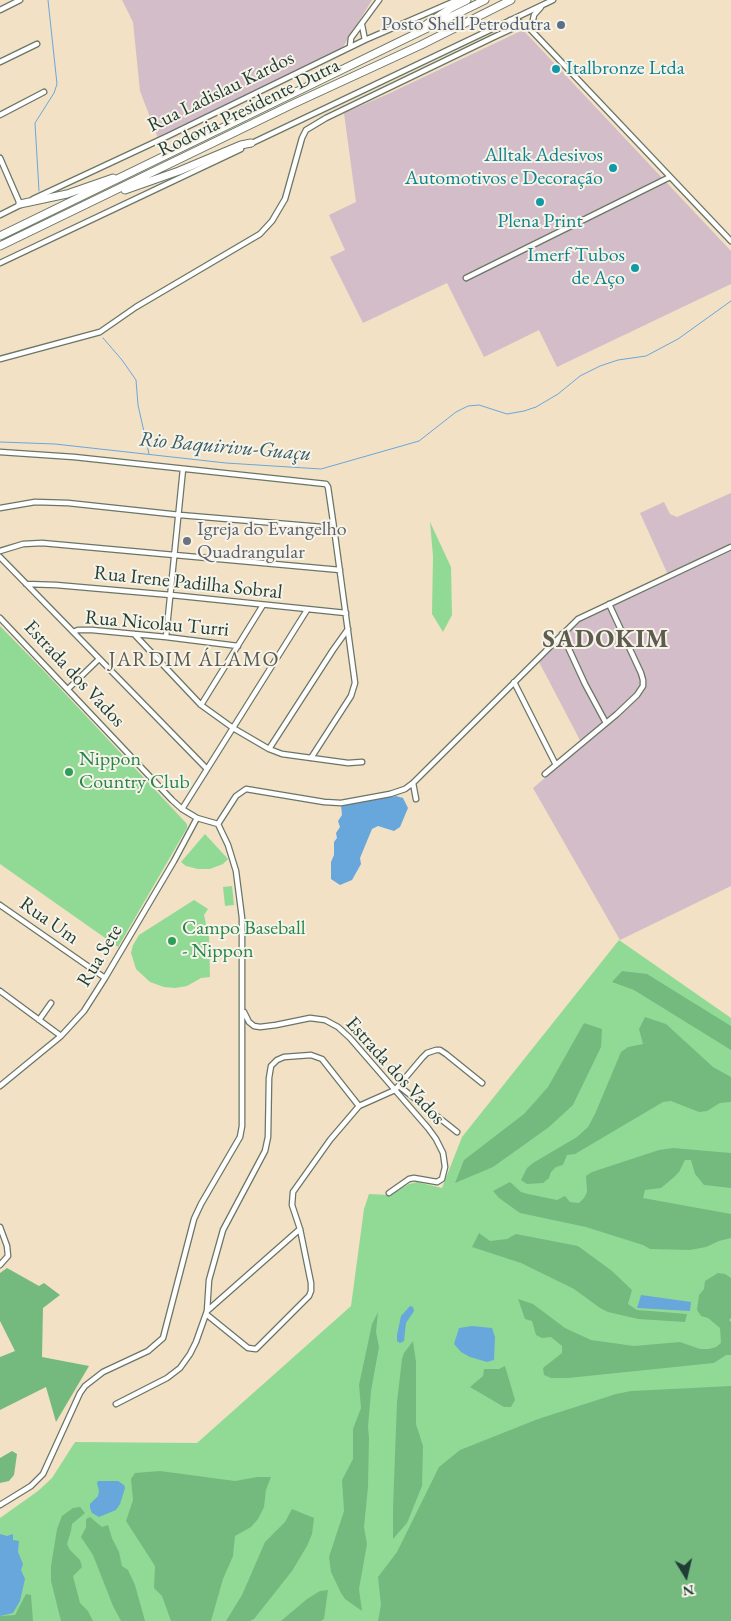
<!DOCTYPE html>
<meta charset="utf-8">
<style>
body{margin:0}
#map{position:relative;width:731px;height:1621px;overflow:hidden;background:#f2e1c4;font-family:"EB Garamond",serif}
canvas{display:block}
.north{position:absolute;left:661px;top:1551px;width:50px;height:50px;-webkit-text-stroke:4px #f7f3e8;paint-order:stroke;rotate:171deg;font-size:14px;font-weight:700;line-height:20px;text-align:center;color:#1f3d34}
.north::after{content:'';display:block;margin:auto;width:18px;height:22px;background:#1f3d34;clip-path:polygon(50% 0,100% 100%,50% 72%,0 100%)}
</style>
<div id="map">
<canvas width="731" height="1621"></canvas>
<div class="north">N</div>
</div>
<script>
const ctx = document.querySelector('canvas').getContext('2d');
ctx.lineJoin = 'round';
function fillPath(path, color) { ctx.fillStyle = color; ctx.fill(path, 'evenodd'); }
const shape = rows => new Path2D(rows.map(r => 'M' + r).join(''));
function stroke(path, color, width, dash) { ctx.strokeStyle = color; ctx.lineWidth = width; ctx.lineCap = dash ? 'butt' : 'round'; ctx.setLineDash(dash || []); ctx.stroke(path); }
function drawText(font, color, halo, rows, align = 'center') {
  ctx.font = font + ' "EB Garamond",serif'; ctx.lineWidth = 4; ctx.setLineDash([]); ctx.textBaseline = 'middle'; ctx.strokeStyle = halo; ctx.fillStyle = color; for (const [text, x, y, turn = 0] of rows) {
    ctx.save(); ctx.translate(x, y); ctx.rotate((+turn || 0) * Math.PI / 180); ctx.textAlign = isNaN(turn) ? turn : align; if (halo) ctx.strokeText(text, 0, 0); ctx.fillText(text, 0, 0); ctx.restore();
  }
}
fillPath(shape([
 [122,0,372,0,341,50,158,138,140,91,133,22],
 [523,30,731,251,731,284,557,367,539,330,484,357,447,283,363,323,330,257,345,250,329,215,356,202,344,113,388,94],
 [731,493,731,886,620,940,533,788,583,746,538,660,578,621,669,577,640,513,664,502,670,514,677,517]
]), '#d2bdc8');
fillPath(shape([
 [430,522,451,567,452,615,443,632,432,614,433,556],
 [0,626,44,671,187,824,187,828,118,947,0,864],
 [205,834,228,859,223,864,210,869,198,869,186,866,181,862],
 [232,886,234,905,225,906,223,887],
 [194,900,208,909,204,915,209,937,210,977,201,978,187,986,175,988,164,987,150,982,136,969,131,953,133,945,139,935],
 [619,940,731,1018,731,1391,390,1621,0,1621,0,1518,38,1491,52,1478,75,1442,197,1443,351,1306,364,1209,369,1194,390,1195,409,1184,417,1182,442,1188,462,1137]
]), '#91da95');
fillPath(shape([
 [622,971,647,974,731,1026,731,1050,634,990,612,982],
 [645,1017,666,1024,713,1067,731,1077,731,1102,720,1103,707,1111,699,1112,671,1101,663,1102,575,1154,567,1155,563,1165,556,1167,551,1172,549,1178,543,1183,527,1184,521,1180,527,1168,533,1163,577,1137,588,1127,595,1114,621,1052,628,1047,643,1044,639,1029],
 [584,1023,602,1029,601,1047,573,1105,549,1127,493,1167,455,1183,464,1160,524,1114,548,1087],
 [673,1148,731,1153,731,1188,704,1185,695,1174,691,1160,685,1160,679,1172,673,1178,661,1188,645,1190,643,1198,731,1214,731,1238,719,1241,706,1247,690,1250,650,1249,643,1245,586,1227,520,1213,499,1198,493,1191,510,1182,521,1192,528,1194,557,1200,565,1196,570,1202,579,1203,584,1198,587,1192,586,1176,592,1172,659,1150],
 [479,1233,490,1241,507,1239,516,1234,578,1246,612,1271,632,1290,628,1304,637,1310,687,1314,685,1322,638,1319,608,1312,600,1308,574,1289,521,1263,472,1247],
 [7,1268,39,1286,44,1283,60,1295,43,1308,42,1357,89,1366,56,1422,46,1387,0,1410,0,1357,15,1351,0,1321,0,1273],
 [718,1273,725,1274,731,1278,731,1318,729,1320,731,1322,731,1355,726,1355,714,1363,568,1378,551,1378,544,1375,543,1368,562,1353,562,1346,551,1337,542,1338,536,1335,532,1321,525,1319,518,1299,533,1304,565,1328,591,1340,634,1346,680,1342,700,1349,709,1349,716,1347,721,1343,720,1328,708,1318,701,1316,697,1310,699,1295,704,1289,705,1281],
 [378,1312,376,1332,379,1347,371,1391,368,1427,369,1438,368,1487,364,1527,367,1544,359,1589,362,1611,345,1599,341,1593,331,1572,329,1557,344,1511,342,1480,353,1459,353,1429,361,1408,359,1385,372,1324],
 [413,1341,416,1362,416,1424,423,1446,422,1486,407,1523,393,1539,393,1508,397,1402,402,1359,404,1353],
 [505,1366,515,1400,511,1407,504,1407,470,1387,483,1376,484,1369,499,1369],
 [731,1386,731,1621,378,1621,381,1605,378,1577,397,1552,439,1467,460,1450,538,1419,616,1394,631,1391],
 [12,1451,17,1454,14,1475,9,1481,0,1483,0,1458],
 [160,1471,235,1481,257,1477,271,1477,266,1490,264,1507,258,1519,251,1527,235,1536,233,1556,223,1579,211,1621,171,1621,162,1596,154,1588,155,1566,126,1521,133,1500,131,1479,135,1473],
 [80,1507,85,1513,72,1524,71,1531,67,1544,70,1550,80,1560,82,1567,73,1576,80,1603,88,1611,93,1621,61,1621,51,1581,51,1566,57,1529,62,1516,73,1508],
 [292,1509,314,1518,312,1534,307,1546,292,1571,254,1619,250,1621,226,1621,242,1595,265,1542,285,1522],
 [90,1517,102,1527,108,1525,112,1538,119,1552,122,1566,128,1570,135,1585,145,1621,121,1621,113,1606,93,1555,81,1537,86,1527,86,1519],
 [328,1590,324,1619,321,1621,281,1621,307,1599,320,1591],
 [26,1594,31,1595,33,1621,0,1621,0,1616,15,1615]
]), '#74ba7e');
fillPath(shape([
 [396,796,403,798,408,808,400,827,394,831,378,826,372,829,360,858,361,864,352,880,340,885,331,879,331,862,334,855,334,842,337,838,336,833,340,827,338,821,342,815,341,805],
 [641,1295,691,1302,690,1311,637,1308],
 [410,1306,413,1307,414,1311,406,1323,404,1341,400,1343,397,1341,397,1335,401,1316],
 [472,1326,492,1328,495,1337,494,1360,487,1362,470,1357,461,1352,454,1344,459,1328],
 [98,1481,118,1481,124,1485,125,1488,120,1504,116,1510,99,1517,92,1513,90,1508,90,1504,98,1496,99,1491,97,1483],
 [0,1534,7,1536,13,1534,13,1540,19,1541,18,1552,23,1564,21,1570,25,1579,20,1601,13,1613,0,1616]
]), '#68a7db');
stroke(shape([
 [39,191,35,123,54,93,57,84,48,0],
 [103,338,122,360,136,380,138,405,149,454],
 [0,442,55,444,226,463,321,469,419,441,456,412,468,406,479,405,507,414,524,411,536,407,558,394,580,376,600,366,618,360,646,356,678,339,731,301]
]), '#68a7db', 1);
const minor = shape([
 [0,10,20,0],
 [510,20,521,23,531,30,731,241],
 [362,25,365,40],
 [531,30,534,15,541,7],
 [350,47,351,38,379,0],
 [0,62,37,44],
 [0,115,44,92],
 [250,144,553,0],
 [0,158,20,204],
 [33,199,168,136,365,40,455,1],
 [0,215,22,204],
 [0,263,241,149],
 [466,278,670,177],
 [0,359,100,332,136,307,260,234,272,221,285,199,302,138,306,130,326,118,494,37,520,25,524,25],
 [0,452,74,457,326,484,328,487,334,528,355,683,351,696,311,758],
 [0,508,35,502,68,503,180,515,334,528],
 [0,551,23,544,42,543,340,570],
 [0,557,207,769],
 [26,584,56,585,171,595,346,613],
 [0,618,172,800,182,809,197,818,218,824],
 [73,632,78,630,92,630,166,637,238,646],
 [134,634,201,705,233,728,269,749,282,754,348,763,362,762],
 [562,634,585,684,606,723],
 [166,637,183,469],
 [514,682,556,765],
 [68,689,99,659],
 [201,705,263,605],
 [269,749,333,650,348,629],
 [545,774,617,714,637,695,643,686,643,680,641,673,609,604],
 [413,783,416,799],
 [182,809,307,610],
 [218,824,236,796,246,789,324,802,341,803,390,794,405,789,413,783,578,619,731,547],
 [0,905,105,978],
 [0,991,61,1036],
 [244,1012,249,1022,254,1026,260,1027,276,1025,310,1018,325,1020,338,1027,350,1038,428,1128,436,1139,443,1153,445,1167,442,1179,437,1182,414,1178,409,1179,389,1193],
 [39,1020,51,1003],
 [0,1086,61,1036,84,1011,105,978,174,861,197,818],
 [399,1086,457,1132],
 [0,1227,7,1246,8,1256,0,1265],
 [207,1311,300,1229],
 [206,1314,248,1348,256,1349,309,1296,311,1291,311,1283,300,1229,292,1205,293,1192,330,1140,359,1106,395,1090,422,1058,427,1053,436,1050,440,1050,446,1054,482,1083],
 [116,1404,167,1378,180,1368,190,1354,196,1342,207,1311,209,1280,223,1230,265,1151,268,1137,269,1078,271,1066,277,1060,284,1057,311,1055,322,1059,359,1106],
 [0,1505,31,1486,43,1474,80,1393,85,1386,103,1372,148,1351,163,1338,194,1219,201,1204,240,1137,242,1126,242,918,236,871,228,845,218,824]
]);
const major = shape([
 [455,1,457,0]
]);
const highway = shape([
 [427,24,451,8,467,0],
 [125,190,179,171,241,145,251,143],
 [20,204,67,194,113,178],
 [0,236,485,0],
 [0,246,293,104,421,45,511,0]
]);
stroke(minor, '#697666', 7);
stroke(major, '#697666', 8);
stroke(highway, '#697666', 9);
stroke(minor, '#fff', 4.5);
stroke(major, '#fff', 5.5);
stroke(highway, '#fff', 7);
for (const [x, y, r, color] of [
 [561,25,5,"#5c6f8a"],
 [556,69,5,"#0f9aa8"],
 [613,168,5,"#0f9aa8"],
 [540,202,5,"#0f9aa8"],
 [635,268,5,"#0f9aa8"],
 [187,541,5,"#6b7280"],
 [69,772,5,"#2e9e5b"],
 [172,941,5,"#2e9e5b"]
]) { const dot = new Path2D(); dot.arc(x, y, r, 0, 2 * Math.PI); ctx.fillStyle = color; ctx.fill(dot); stroke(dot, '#f7f3e8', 2); }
drawText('20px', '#4e5e75', '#f7f3e8', [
 ["Posto Shell Petrodutra",551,25]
], 'right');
drawText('20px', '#0d838f', '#f7f3e8', [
 ["Italbronze Ltda",566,69,"left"],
 ["Alltak Adesivos",603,156],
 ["Automotivos e Decoração",603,179],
 ["Plena Print",540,222,"center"],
 ["Imerf Tubos",625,256],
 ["de Aço",625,279]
], 'right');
drawText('20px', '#1f3d34', '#f7f3e8', [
 ["Rua Ladislau Kardos",221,92,-26],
 ["Rodovia Presidente Dutra",249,108,-26],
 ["Rua Irene Padilha Sobral",188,583,6],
 ["Rua Nicolau Turri",157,624,5],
 ["Estrada dos Vados",74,674,47],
 ["Rua Um",49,921,35],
 ["Rua Sete",100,956,-59],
 ["Estrada dos Vados",395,1071,48]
]);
drawText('20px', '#5b616d', '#f7f3e8', [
 ["Igreja do Evangelho",197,530],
 ["Quadrangular",197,553]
], 'left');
drawText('20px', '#27864d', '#f7f3e8', [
 ["Nippon",79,760],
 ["Country Club",79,783],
 ["Campo Baseball",182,929],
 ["- Nippon",182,952]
], 'left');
drawText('italic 21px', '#355d66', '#f7f3e8', [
 ["Rio Baquirivu-Guaçu",225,447,5]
]);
ctx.letterSpacing = '1px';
drawText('21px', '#5d5c4f', '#f7f3e8', [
 ["JARDIM ÁLAMO",194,660]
]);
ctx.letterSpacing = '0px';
ctx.letterSpacing = '1px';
drawText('bold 25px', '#5d5c4f', '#f7f3e8', [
 ["SADOKIM",606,640]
]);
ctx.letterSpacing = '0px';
</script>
